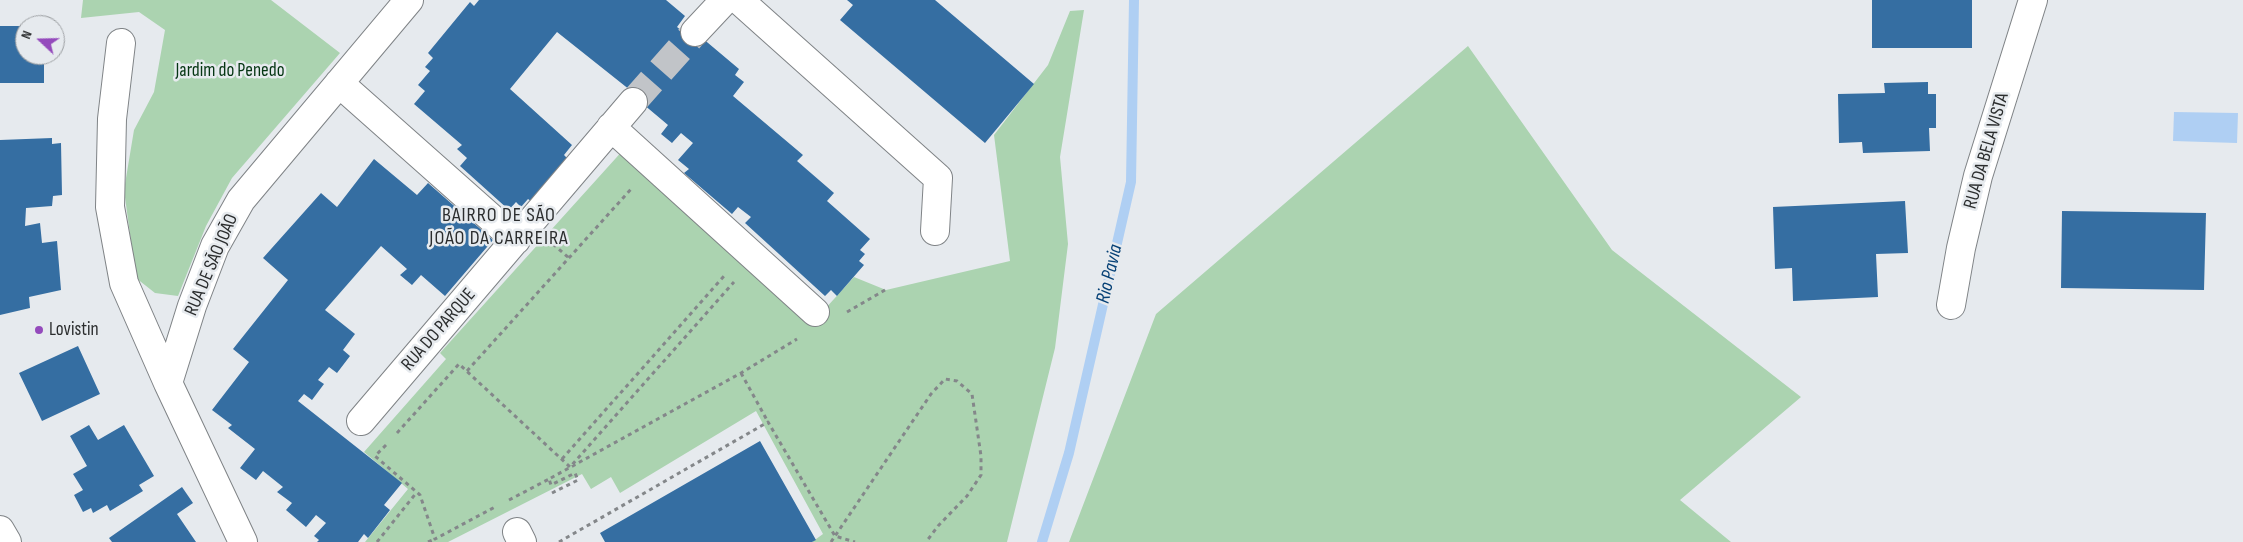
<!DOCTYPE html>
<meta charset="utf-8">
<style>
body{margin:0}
#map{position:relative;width:2243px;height:542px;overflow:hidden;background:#e6eaee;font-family:"Sofia Sans Condensed",sans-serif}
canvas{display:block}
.north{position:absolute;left:15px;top:15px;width:50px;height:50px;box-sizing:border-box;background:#e6eaee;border:1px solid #9b9ea1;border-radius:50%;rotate:291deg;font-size:14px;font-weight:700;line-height:20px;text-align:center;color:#2b2d2e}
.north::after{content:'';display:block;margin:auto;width:18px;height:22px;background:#944abc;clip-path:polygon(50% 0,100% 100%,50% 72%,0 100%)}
</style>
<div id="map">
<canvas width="2243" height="542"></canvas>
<div class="north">N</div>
</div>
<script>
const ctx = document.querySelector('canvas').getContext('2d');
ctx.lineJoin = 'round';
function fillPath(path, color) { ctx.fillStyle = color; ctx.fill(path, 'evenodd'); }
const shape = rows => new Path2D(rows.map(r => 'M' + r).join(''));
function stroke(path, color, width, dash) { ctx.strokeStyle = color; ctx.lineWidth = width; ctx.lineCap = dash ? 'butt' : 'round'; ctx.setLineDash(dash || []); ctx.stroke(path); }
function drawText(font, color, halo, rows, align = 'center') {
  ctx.font = font + ' "Sofia Sans Condensed",sans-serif'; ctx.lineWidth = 5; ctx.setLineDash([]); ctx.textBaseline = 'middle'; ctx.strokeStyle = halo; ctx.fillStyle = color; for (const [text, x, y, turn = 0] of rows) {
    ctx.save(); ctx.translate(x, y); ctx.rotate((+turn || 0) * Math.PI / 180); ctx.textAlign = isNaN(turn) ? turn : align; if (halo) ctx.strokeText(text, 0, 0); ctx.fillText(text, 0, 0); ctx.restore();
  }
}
fillPath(shape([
 [83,0,271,0,340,53,232,178,206,226,178,296,155,293,136,278,124,190,134,130,154,92,165,30,139,12,81,18],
 [1084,10,1060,157,1068,244,1055,348,1007,542,812,542,823,534,756,411,620,493,611,477,591,489,582,474,448,542,365,542,408,489,364,452,446,359,440,353,625,148,814,321,854,277,886,290,1010,261,994,135,1048,65,1070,11],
 [1468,46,1612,250,1801,397,1680,500,1731,542,1069,542,1156,314]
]), '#abd3b0');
fillPath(shape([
 [2174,112,2238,113,2237,143,2173,141]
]), '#afcff3');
stroke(shape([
 [1042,542,1069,453,1131,182,1134,0]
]), '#afcff3', 10);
fillPath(shape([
 [479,0,666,0,685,16,677,27,687,35,695,32,739,69,735,75,744,82,733,96,803,155,797,161,834,193,827,201,870,239,860,250,865,254,859,261,864,265,837,296,831,290,825,296,745,223,751,217,738,207,732,214,684,173,689,169,678,160,693,143,681,133,672,143,661,134,668,125,643,104,635,94,557,32,510,89,572,145,564,155,571,162,558,176,555,172,543,186,547,190,535,204,528,199,521,207,516,202,509,210,460,166,467,158,457,149,462,145,414,104,425,91,418,85,430,71,425,67,433,58,428,53,470,2,474,6],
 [847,0,935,0,1034,84,985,143,840,20,853,5],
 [1872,0,1972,0,1972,48,1872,48],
 [0,26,25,26,25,55,44,55,44,83,0,83],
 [1928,82,1928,94,1936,94,1936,128,1929,128,1930,151,1863,153,1862,142,1839,143,1838,94,1885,93,1884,83],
 [52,138,52,144,61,143,62,195,53,196,52,206,26,208,25,226,40,223,42,243,57,241,61,290,29,297,30,308,0,315,0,140],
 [374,159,417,195,428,183,493,240,445,296,421,275,412,285,400,275,407,269,381,246,325,310,355,334,343,350,350,356,337,373,329,367,318,380,324,384,312,400,304,394,298,401,402,483,384,505,390,510,368,538,364,534,358,542,317,542,319,540,314,536,326,523,316,515,306,527,286,510,292,503,277,492,283,487,263,471,256,480,240,468,255,449,228,428,232,425,212,410,249,362,233,349,288,280,263,258,321,193,337,207],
 [1905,201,1908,253,1876,254,1878,297,1793,301,1792,268,1775,269,1773,207],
 [2062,211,2206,213,2204,290,2061,288],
 [78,346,100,394,42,421,19,373],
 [89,425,98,440,124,425,154,476,139,485,143,491,110,511,107,505,93,513,91,508,83,512,74,495,83,490,73,474,87,466,70,436],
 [760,441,816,540,812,542,605,542,600,533],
 [182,487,193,503,177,514,196,542,112,542,109,538]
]), '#356ea2');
stroke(shape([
 [633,102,695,32]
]), '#c1c4c8', 28, [28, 14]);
const street = shape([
 [739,0,938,178,935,231],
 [695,32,725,0],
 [121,43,112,119,110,207,124,283,168,383],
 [339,83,516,240],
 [611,127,815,312],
 [1951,305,1961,248,1978,176,2033,0],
 [361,421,633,102],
 [517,532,522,542],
 [243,542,168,383,192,306,215,246,241,200,409,0]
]);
const primary = shape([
 [0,530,7,542]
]);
stroke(street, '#7f8386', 30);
stroke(primary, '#7f8386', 30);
stroke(shape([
 [553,244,569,258],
 [847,312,885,290],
 [467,371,632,188],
 [741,373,768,422],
 [397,433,459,364,570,467,734,282],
 [386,445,375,456,420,495,435,539,495,507],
 [562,459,725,275],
 [552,493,578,480,575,473,551,485,549,479,741,373,797,339],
 [509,500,549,479],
 [377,542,417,492],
 [428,542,435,539],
 [559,542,768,422,835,536,855,542],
 [831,542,931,394,945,379,957,381,972,394,981,456,981,475,967,496,938,526,926,542]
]), '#84878a', 3, [4, 4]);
stroke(street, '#fff', 28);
stroke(primary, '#fff', 28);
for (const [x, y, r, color] of [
 [39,330,5,"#944abc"]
]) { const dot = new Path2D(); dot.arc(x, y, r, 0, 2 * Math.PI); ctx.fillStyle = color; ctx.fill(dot); stroke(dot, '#e6eaee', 2); }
drawText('19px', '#053613', '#e6eaee', [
 ["Jardim do Penedo",230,71]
]);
drawText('19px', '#2b2d2e', '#e6eaee', [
 ["RUA DA BELA VISTA",1987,151,-74],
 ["RUA DE SÃO JOÃO",212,265,-67],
 ["RUA DO PARQUE",439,330,-49]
]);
drawText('19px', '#2b2d2e', '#e6eaee', [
 ["Lovistin",49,330]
], 'left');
ctx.letterSpacing = '1px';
drawText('20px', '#2b2d2e', '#e6eaee', [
 ["BAIRRO DE SÃO",499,216],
 ["JOÃO DA CARREIRA",499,239]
]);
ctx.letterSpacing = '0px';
drawText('italic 20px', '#064176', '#e6eaee', [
 ["Rio Pavia",1110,274,-77]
]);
</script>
